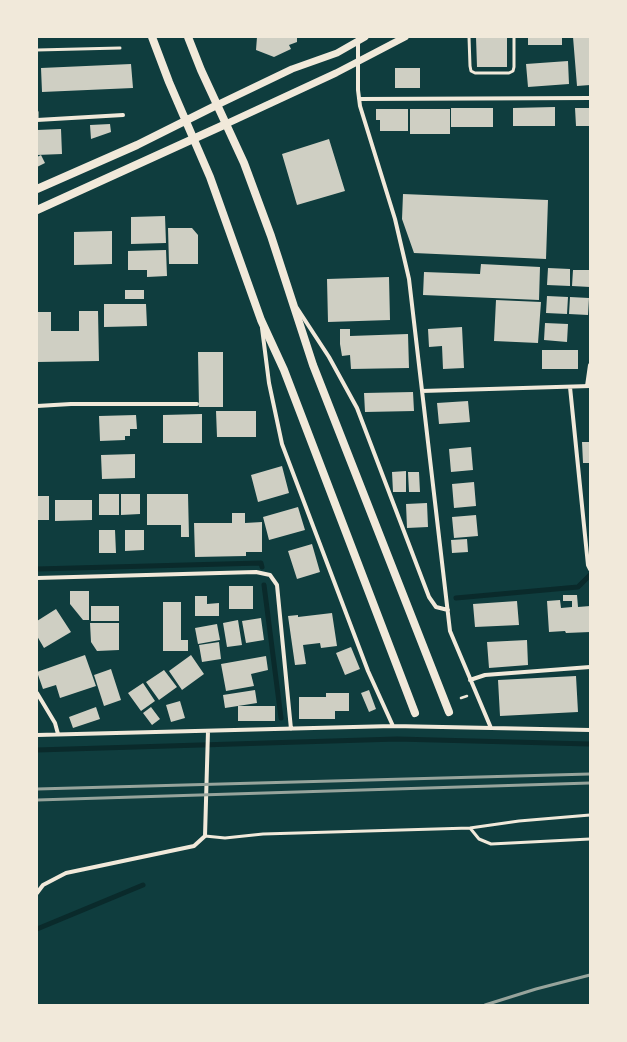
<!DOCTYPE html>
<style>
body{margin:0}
#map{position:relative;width:627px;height:1042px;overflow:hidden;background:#0f3d3e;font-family:"Zilla Slab",serif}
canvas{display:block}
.frame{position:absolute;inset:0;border:38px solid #f1e9da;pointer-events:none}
</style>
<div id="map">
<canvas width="627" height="1042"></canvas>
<div class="frame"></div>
</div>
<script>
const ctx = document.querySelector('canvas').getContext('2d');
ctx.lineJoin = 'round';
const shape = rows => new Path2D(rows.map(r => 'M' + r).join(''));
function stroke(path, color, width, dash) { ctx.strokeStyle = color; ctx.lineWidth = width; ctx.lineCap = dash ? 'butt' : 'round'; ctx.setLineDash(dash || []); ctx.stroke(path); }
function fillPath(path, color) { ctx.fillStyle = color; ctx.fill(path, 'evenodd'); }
stroke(shape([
 [37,569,261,563,262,567],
 [264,585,281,718],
 [456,598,578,587,590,575],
 [37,750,397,739,590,744],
 [37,929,143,885]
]), '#0a2a2b', 5);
fillPath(shape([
 [257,37,297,37,297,42,289,45,291,49,274,57,256,50],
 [476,37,507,37,507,67,477,67],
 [528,37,562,37,562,45,528,45],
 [573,37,590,37,590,85,577,86],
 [568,61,569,84,528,87,526,64],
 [131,64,133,88,42,92,41,68],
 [395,68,420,68,420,88,395,88],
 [555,107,555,126,513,126,513,108],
 [451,108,493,108,493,127,451,127],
 [575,108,590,108,590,126,576,126],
 [376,109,408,109,408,131,380,131,380,120,376,120],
 [410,109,450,109,450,134,410,134],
 [110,124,111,132,91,139,90,125],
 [61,129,62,154,37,155,37,130],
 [329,139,345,191,297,205,282,154],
 [41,155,45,163,37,167,37,157],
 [403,194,548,200,546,259,414,253,402,219],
 [165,216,166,243,131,244,131,217],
 [168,228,192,228,198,235,198,264,169,264],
 [112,231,112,264,74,265,74,232],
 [166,250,167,276,147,277,147,270,128,270,128,251],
 [481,264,540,267,539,300,423,295,424,272,480,274],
 [548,268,570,269,570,286,547,285],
 [573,270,590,270,590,287,572,286],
 [389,277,390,320,328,322,327,279],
 [125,290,144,290,144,299,125,299],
 [547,296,568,297,567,314,546,313],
 [570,297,589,298,588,315,569,314],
 [496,300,541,302,538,343,494,341],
 [104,304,146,304,147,326,104,327],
 [79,311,98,311,99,361,37,362,37,312,51,312,51,331,79,331],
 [545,323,568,324,567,342,544,340],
 [462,327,464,368,443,369,442,346,429,347,428,329],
 [340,329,350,329,350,336,408,334,409,368,351,369,350,355,342,356,340,344],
 [542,350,578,350,578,369,542,369],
 [198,352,223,352,223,407,199,407],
 [413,392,414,411,365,412,364,393],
 [468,401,470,422,439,424,437,403],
 [216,411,256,411,256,437,217,437],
 [202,414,202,443,163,443,163,415],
 [136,415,137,429,130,429,130,436,125,436,125,440,100,441,99,416],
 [582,442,590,442,590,463,583,463],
 [471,447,473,470,451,472,449,449],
 [135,454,135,478,102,479,101,455],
 [282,466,289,493,258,502,251,475],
 [406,471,406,492,393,492,392,472],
 [408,472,419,472,420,492,409,492],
 [474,482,476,506,454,508,452,484],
 [99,494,119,494,119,515,99,515],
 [121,494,140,494,140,514,121,515],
 [147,494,188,494,189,537,181,537,181,525,147,525],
 [37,496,49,496,49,520,37,520],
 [55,500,92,500,92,520,55,521],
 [427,503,428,527,407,528,406,504],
 [298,507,305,530,269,540,263,517],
 [232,513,245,513,245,523,262,522,262,552,246,552,246,556,195,557,194,523,232,523],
 [476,515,478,536,454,538,452,517],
 [99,530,115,530,116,553,99,553],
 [125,530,144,530,144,550,125,551],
 [467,539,468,552,452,553,451,540],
 [312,544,320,572,297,579,288,551],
 [229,586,253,586,253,609,229,609],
 [70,591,89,591,89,620,83,620,70,604],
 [563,595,577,595,578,607,590,606,590,632,566,633,565,631,549,632,547,601,560,600,561,608,572,607,572,601,563,601],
 [195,596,207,596,207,604,219,603,219,616,195,616],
 [517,601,519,625,475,627,473,604],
 [163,602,181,602,181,640,188,640,188,651,163,651],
 [91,606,119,606,119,621,91,621],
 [56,609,71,632,44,648,37,636,37,621],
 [332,613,337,646,321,648,320,643,303,645,306,664,295,665,288,616,298,615,298,617],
 [261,618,264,640,246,643,242,621],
 [238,620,242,645,227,647,223,623],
 [90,623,119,623,119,650,97,651,91,642],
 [217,624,220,640,198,644,195,628],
 [527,640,528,665,489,668,487,642],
 [219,642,221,659,202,662,199,645],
 [351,647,360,669,345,675,336,653],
 [85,655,96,686,60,698,56,685,43,689,37,672],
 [191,655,204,674,182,690,169,671],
 [266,656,268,670,251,674,254,686,226,691,221,664],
 [111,669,121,700,104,706,94,675],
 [164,670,177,687,159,700,146,682],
 [576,676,578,712,500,716,498,680],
 [143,683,155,701,141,711,128,693],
 [255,690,257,703,225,708,223,695],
 [369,690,376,709,369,712,361,693],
 [326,693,349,693,349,711,335,711,335,719,299,719,299,697,326,697],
 [180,701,185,718,171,722,166,705],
 [238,706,275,706,275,721,238,721],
 [96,707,100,719,73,728,69,717],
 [151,707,160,719,152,725,143,713]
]), '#cfcfc3');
stroke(shape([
 [461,698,467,696]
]), '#f1e9da', 2.5);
stroke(shape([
 [469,37,470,66,471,71,475,73,509,73,513,71,514,67,514,37],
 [37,50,120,48],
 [37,112,37,120],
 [470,828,479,839,491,844,590,839],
 [205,836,225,838,263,834,470,828,519,821,590,815]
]), '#f1e9da', 3);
stroke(shape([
 [358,37,358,90,360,106,395,219,409,279,450,631,491,728],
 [359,99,590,98],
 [37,120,123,115],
 [297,308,329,357,357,408,429,597,436,607,448,610],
 [262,328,269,383,282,444,368,671,393,726],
 [587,386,590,365],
 [570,387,588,565,590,569],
 [422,391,590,386],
 [37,406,71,404,197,404],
 [37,578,256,572,270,575,277,585,291,729],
 [470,680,485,675,590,667],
 [37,693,55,723,58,734],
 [37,735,393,726,590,730],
 [37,893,43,885,66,873,194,846,205,836,208,731]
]), '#f1e9da', 4);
stroke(shape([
 [217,105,292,69,337,53,365,37],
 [226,124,336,73,405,37]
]), '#f1e9da', 7);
stroke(shape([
 [152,37,169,82,210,177,261,320,284,370,415,713],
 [188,37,201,70,244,163,271,236,313,365,449,712],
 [37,189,137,145,217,105],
 [37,210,226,124]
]), '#f1e9da', 8);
stroke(shape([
 [37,789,590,774],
 [37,800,590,783],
 [485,1005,536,989,590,975]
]), '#97a49c', 3);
</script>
